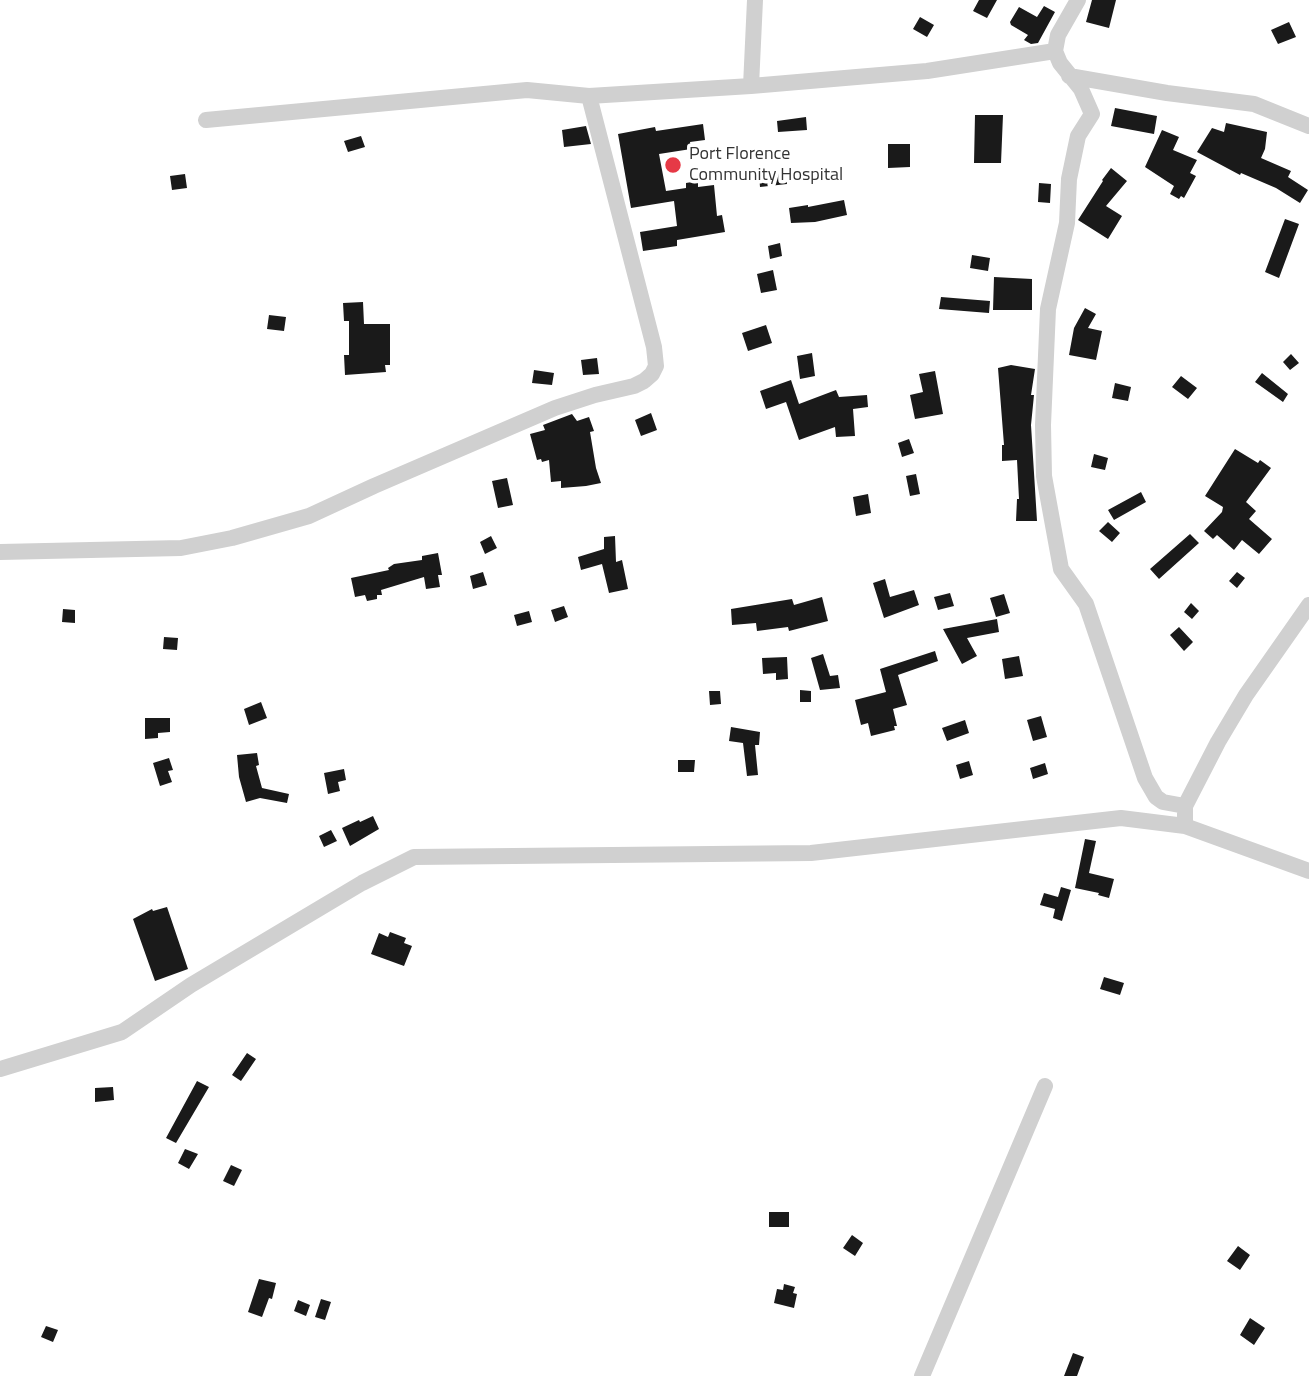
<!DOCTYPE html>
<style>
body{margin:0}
canvas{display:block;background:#fff}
</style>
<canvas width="1309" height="1376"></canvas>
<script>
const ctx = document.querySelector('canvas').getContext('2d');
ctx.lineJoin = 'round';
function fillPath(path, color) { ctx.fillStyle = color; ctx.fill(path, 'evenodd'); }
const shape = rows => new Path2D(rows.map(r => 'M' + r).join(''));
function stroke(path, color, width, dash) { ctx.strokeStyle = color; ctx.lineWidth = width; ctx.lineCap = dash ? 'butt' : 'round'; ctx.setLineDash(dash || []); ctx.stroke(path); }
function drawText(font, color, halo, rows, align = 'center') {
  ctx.font = font + ' "Titillium Web",sans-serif'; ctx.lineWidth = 7; ctx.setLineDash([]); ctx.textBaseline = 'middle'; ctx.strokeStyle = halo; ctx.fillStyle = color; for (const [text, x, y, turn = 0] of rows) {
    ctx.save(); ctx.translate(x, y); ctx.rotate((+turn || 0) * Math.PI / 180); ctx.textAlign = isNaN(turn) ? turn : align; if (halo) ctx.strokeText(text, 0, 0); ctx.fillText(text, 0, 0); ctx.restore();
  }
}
fillPath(shape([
 [979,0,997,0,987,18,973,11],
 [1092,0,1116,0,1109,28,1086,22],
 [1044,6,1055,12,1038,43,1031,44,1024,40,1028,35,1011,25,1010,22,1019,7,1037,17],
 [920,17,934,25,927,37,913,29],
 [1289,22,1296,37,1278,44,1271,30],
 [1115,108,1157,116,1154,134,1111,126],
 [975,115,1003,115,1001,163,974,163],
 [806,117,807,130,778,132,777,121],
 [1226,123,1267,132,1265,149,1261,158,1291,171,1288,177,1308,190,1300,203,1276,188,1241,173,1240,175,1197,152,1212,128,1224,132],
 [703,124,705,140,690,142,691,149,659,154,666,191,686,188,686,183,698,181,698,187,714,185,717,216,722,215,725,232,677,240,677,246,643,251,640,232,677,226,674,201,631,208,618,134,655,127,656,131],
 [586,126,591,144,564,147,562,130],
 [1162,130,1179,137,1173,150,1197,160,1190,173,1196,176,1184,198,1181,196,1179,199,1170,194,1174,186,1145,167],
 [361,136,365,147,348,152,344,141],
 [888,144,910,144,910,167,888,168],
 [1111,168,1127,181,1106,206,1122,216,1108,239,1078,220,1103,181,1102,180],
 [786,172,787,184,760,187,759,175],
 [185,174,187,188,172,190,170,176],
 [1039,183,1051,184,1050,203,1038,202],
 [844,200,847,215,815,222,791,223,789,208,808,205,808,207],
 [1285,219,1299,224,1279,278,1265,272],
 [780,243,782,256,770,259,768,246],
 [972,255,990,258,988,271,970,268],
 [773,270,777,290,761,293,757,274],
 [994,277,1032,279,1032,310,993,310],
 [941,297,990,301,989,313,939,309],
 [363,302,364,324,390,324,390,365,385,365,386,372,345,375,344,355,349,355,349,321,344,321,343,303],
 [1085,308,1096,314,1088,328,1102,331,1096,360,1069,355,1074,328],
 [269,315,286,317,284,331,267,329],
 [766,325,772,343,748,351,742,333],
 [812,353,815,376,800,379,797,356],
 [1291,354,1299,363,1290,370,1283,362],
 [597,358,599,374,583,375,581,360],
 [1011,365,1035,369,1031,395,1034,395,1031,425,1037,521,1016,521,1017,499,1019,499,1017,460,1002,461,1002,445,1004,445,998,368],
 [534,370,554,373,552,385,532,383],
 [935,371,943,414,915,419,910,395,923,392,919,374],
 [1262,373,1288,394,1283,402,1255,382],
 [1181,376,1197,388,1188,399,1172,387],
 [791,380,799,404,836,390,839,397,867,395,868,407,853,409,855,436,836,437,835,427,799,440,786,402,766,409,760,391],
 [1115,383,1131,387,1128,401,1112,398],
 [651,413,657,430,641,436,635,420],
 [572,414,577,421,589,417,594,431,590,432,596,468,601,483,586,486,561,488,561,481,551,482,549,460,542,462,541,459,537,460,530,434,545,430,543,425],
 [909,439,914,453,902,457,898,443],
 [1235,449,1258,463,1260,460,1271,468,1246,502,1256,511,1249,519,1272,539,1259,554,1242,540,1234,550,1217,535,1213,539,1204,531,1222,512,1223,507,1205,496],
 [1094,454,1108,458,1105,470,1091,467],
 [916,474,920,494,910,496,906,476],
 [507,478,513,505,498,508,492,481],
 [1141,492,1146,502,1114,520,1108,510],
 [868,494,871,513,856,516,853,497],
 [1108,522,1120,533,1112,542,1099,531],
 [1190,534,1199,543,1159,579,1150,569],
 [491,536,497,548,485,554,480,542],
 [615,536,616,562,622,560,628,589,609,593,602,564,581,570,578,557,604,549,604,537],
 [438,553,442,575,438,575,440,587,426,589,424,577,381,590,382,595,377,595,377,599,367,601,365,595,355,597,351,578,389,570,388,568,394,564,422,560,422,556],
 [483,572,487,585,473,589,470,576],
 [1237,572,1245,578,1237,588,1229,581],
 [885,579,890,597,914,590,919,605,884,618,873,583],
 [950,593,954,606,938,610,934,597],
 [1004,594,1010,613,996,617,990,598],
 [822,597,828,621,789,631,788,627,757,631,756,623,732,625,731,609,792,599,794,605],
 [1191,603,1199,611,1192,619,1184,612],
 [564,606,568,617,555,622,551,610],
 [63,609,75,610,75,623,62,622],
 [529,611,532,622,517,626,514,615],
 [997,619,999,632,967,638,977,656,962,664,943,629],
 [1179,627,1193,642,1184,651,1170,635],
 [164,637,178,638,177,650,163,649],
 [935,651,938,661,898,675,907,705,893,709,897,726,894,726,895,730,871,736,868,723,861,725,855,700,886,692,880,669],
 [823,654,830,676,838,675,840,688,820,690,811,658],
 [1019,656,1023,676,1005,679,1002,659],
 [787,657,788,679,776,680,776,673,763,674,762,658],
 [800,690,811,691,811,702,800,702],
 [709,691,720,691,721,704,710,705],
 [261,702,267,718,249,725,244,709],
 [1041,716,1047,737,1033,741,1027,720],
 [145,718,170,718,170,732,158,733,158,738,145,739],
 [965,720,969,733,947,741,942,728],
 [731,727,760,732,759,745,755,745,758,775,747,776,743,743,729,741],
 [257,753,259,765,256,766,262,788,289,794,287,803,260,798,246,802,239,777,237,755],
 [169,758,173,770,168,771,172,782,160,786,153,763],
 [678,760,695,760,694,772,678,772],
 [969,761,973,775,960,779,956,765],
 [1045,763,1048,774,1033,779,1030,768],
 [344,769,346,780,338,782,340,791,328,794,324,773],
 [373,816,379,829,350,846,342,828,359,820,360,822],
 [331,830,337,841,324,847,319,836],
 [1085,839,1096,841,1089,873,1114,879,1109,898,1098,895,1099,893,1075,888],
 [1061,887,1071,890,1062,921,1053,918,1055,909,1040,905,1044,893,1058,897],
 [167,907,188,969,155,981,133,919,152,909,153,911],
 [390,932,406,938,404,943,412,946,404,966,371,954,379,933,388,937],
 [1104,977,1124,983,1120,995,1100,989],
 [247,1053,256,1059,241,1081,232,1075],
 [197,1081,209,1087,176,1143,166,1138],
 [113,1087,114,1100,95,1102,95,1088],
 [185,1149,198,1154,189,1169,178,1163],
 [231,1165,242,1170,234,1186,223,1181],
 [769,1212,789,1212,789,1227,769,1227],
 [852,1235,863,1243,855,1256,843,1248],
 [1238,1246,1250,1255,1240,1270,1227,1261],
 [259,1279,276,1283,272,1299,269,1298,262,1317,248,1312],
 [784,1284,795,1287,793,1293,797,1294,794,1308,774,1303,777,1289,783,1290],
 [321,1299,331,1302,325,1320,315,1317],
 [298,1300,310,1305,306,1316,294,1311],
 [1250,1318,1265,1328,1254,1345,1240,1335],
 [46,1326,58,1330,53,1342,41,1337],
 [1073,1353,1084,1357,1077,1376,1064,1376]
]), '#1a1a1a');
stroke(shape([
 [1078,0,1058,35,1055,51,1060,63,1081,89,1092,114,1078,136,1069,179,1067,223,1048,309,1043,425,1044,476,1061,569,1086,604,1145,778,1156,797,1163,802,1185,806,1185,826,1309,871],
 [1069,76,1167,93,1254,104,1309,126],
 [751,86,755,0],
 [206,120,527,90,589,96,751,86,927,71,1055,51],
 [0,552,181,548,232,538,309,516,374,486,555,408,595,395,634,386,644,381,652,374,656,366,654,347,589,96],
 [1185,806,1218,742,1246,695,1309,605],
 [0,1069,122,1032,191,985,362,883,414,857,811,853,1121,818,1185,826],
 [922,1376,1045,1086]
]), '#d0d0d0', 16);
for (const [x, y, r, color] of [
 [673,165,9,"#e63946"]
]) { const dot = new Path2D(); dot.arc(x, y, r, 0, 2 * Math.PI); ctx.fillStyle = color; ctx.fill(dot); stroke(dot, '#fff', 2.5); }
drawText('18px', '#333', '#fff', [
 ["Port Florence",689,155],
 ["Community Hospital",689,176]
], 'left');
</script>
